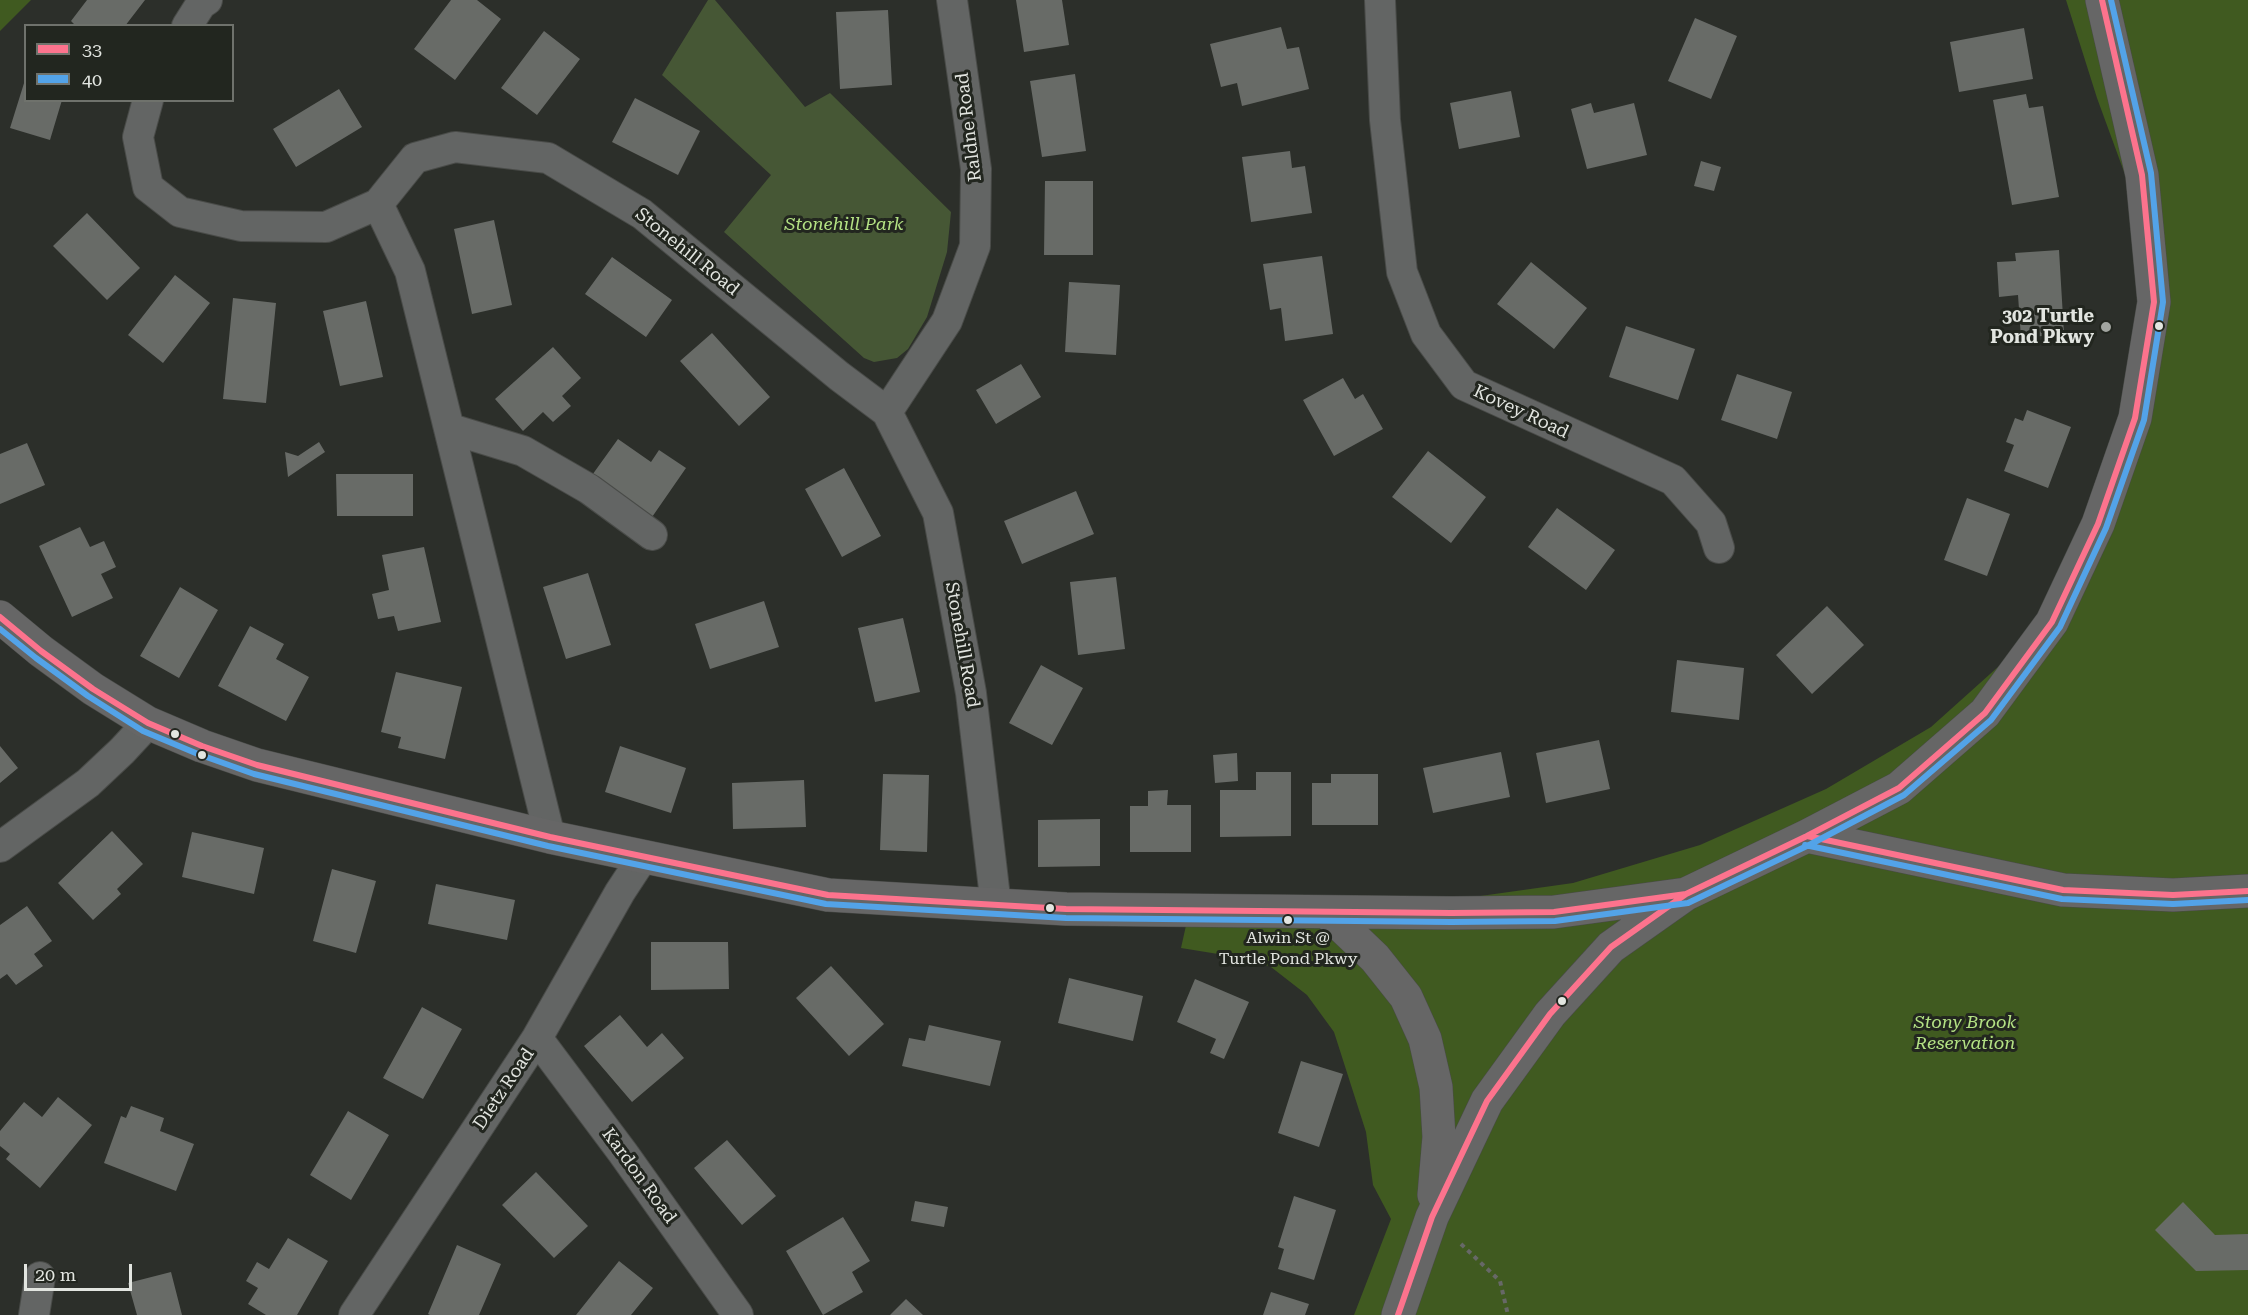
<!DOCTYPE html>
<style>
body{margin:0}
#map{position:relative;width:2248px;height:1315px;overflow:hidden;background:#2c2f2a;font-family:"Roboto Serif",serif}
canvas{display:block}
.legend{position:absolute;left:24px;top:24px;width:210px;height:78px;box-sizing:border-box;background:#22261f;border:2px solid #6f726c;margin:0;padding:8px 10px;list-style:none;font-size:18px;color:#e2e5e0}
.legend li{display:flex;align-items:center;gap:12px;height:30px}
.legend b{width:30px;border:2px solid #6f726c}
.scale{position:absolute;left:24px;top:1264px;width:108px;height:27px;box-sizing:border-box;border:3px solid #e2e5e0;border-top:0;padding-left:8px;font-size:18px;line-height:21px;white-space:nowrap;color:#e2e5e0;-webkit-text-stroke:4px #22261f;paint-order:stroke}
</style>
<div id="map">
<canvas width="2248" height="1315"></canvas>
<ul class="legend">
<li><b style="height:8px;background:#fc738d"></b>33</li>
<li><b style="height:8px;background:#53a3e8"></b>40</li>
</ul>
<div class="scale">20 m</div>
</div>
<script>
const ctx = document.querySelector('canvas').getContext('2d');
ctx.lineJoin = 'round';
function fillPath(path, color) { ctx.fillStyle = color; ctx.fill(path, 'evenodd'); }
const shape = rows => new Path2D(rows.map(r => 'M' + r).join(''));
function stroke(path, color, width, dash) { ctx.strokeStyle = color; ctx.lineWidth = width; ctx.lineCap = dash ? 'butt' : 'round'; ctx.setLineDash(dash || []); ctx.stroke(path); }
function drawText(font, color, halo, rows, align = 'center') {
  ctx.font = font + ' "Roboto Serif",serif'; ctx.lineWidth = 6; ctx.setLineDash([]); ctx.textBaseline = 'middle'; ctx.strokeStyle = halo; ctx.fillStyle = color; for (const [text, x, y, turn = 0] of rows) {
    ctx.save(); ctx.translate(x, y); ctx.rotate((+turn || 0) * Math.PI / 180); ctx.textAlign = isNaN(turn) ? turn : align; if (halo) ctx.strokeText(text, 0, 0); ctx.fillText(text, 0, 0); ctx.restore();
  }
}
fillPath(shape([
 [708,0,715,0,805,107,830,93,951,212,947,252,927,317,908,349,897,358,874,362,864,358,724,232,771,175,662,75]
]), '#465735');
fillPath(shape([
 [0,0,31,0,0,31],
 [2066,0,2248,0,2248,1315,1354,1315,1391,1219,1373,1185,1366,1132,1334,1032,1307,995,1271,967,1249,959,1181,948,1193,894,1452,900,1573,883,1700,845,1826,789,1931,727,2009,657,2066,581,2151,409,2142,221,2097,98]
]), '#405a20');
fillPath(shape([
 [87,0,145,0,125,26,76,26,71,21],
 [451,0,477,0,501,19,455,80,414,49],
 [1016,0,1062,0,1069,45,1024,52],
 [888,10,892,85,840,89,836,12],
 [1695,18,1737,36,1711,99,1668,81],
 [1281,27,1287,49,1299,47,1309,89,1242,106,1237,83,1221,87,1210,44],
 [2024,28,2033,79,1959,92,1950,42],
 [544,31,580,59,537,115,501,88],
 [1075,74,1086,151,1042,157,1030,81],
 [25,80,26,100,62,100,50,140,10,128],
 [339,89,362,127,296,167,273,129],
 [1511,91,1520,137,1459,149,1450,103],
 [2026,94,2029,108,2043,106,2059,197,2012,205,1993,100],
 [635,98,700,131,678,175,612,142],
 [1591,103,1594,113,1634,103,1647,155,1587,169,1571,109],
 [1290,151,1292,168,1305,166,1312,213,1251,222,1242,157],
 [1701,161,1721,167,1714,191,1694,186],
 [1045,181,1093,181,1093,255,1044,255],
 [87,213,140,268,107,300,53,246],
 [494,220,512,305,472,314,454,229],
 [2059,250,2064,334,2021,338,2018,295,1999,297,1997,262,2016,261,2015,253],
 [1322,256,1333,334,1285,341,1281,308,1270,310,1263,264],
 [612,257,672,300,646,337,585,294],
 [1531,262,1587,308,1554,349,1497,304],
 [175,275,210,303,163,363,128,335],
 [1069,282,1120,285,1116,355,1065,352],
 [233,298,276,303,266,403,223,399],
 [366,301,383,377,340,386,323,311],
 [1626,326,1695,349,1678,400,1609,377],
 [712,333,770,397,739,426,680,361],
 [553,347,581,378,562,396,571,406,553,422,543,412,523,431,495,399],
 [1021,364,1041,397,996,424,976,390],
 [1737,374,1792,392,1777,439,1721,420],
 [1343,378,1355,399,1363,394,1383,429,1334,456,1303,400],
 [2027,410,2071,427,2048,488,2004,471,2014,445,2006,442,2015,418,2023,421],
 [618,439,651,462,659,450,686,468,650,520,590,478],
 [319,442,325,452,288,477,285,452,298,456],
 [27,443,45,485,0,504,0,454],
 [1428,451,1486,497,1451,543,1392,497],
 [844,468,881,536,842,557,805,489],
 [336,474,413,474,413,516,337,516],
 [1076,491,1094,534,1022,564,1004,521],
 [1967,498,2010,514,1987,576,1944,560],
 [1557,508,1615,550,1586,590,1528,547],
 [80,527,90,547,104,541,116,567,101,574,113,598,72,617,39,546],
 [424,547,441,622,398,631,394,616,378,619,372,594,389,590,382,555],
 [588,573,611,645,566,659,543,587],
 [1116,577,1125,649,1078,655,1070,582],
 [180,587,218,610,179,678,140,656],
 [764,601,779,647,710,669,695,624],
 [1827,606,1864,645,1812,694,1776,655],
 [903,618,920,692,875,702,858,628],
 [250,626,284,644,276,659,309,677,286,721,218,686],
 [1677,660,1744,668,1739,720,1671,712],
 [1041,665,1083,688,1052,745,1009,723],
 [396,672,462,687,445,759,398,748,401,737,381,732],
 [1599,740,1610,789,1546,803,1536,753],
 [0,746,18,768,0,783],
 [620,746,686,768,671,813,605,792],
 [1501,752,1510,797,1433,813,1423,768],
 [1237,753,1238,781,1215,783,1213,755],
 [1256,772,1291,772,1291,836,1220,837,1220,790,1256,790],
 [883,774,929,775,927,852,880,850],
 [1331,774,1378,774,1378,825,1312,825,1312,783,1331,783],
 [804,780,806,827,733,829,732,783],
 [1168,790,1167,805,1191,805,1191,852,1130,852,1130,806,1148,806,1148,791],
 [1100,819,1100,866,1038,867,1038,820],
 [112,831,143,864,117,889,121,894,93,920,58,883],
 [192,832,264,848,254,894,182,877],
 [332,869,376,881,356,953,313,941],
 [436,884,515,900,507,940,428,924],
 [27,906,52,941,34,954,43,966,16,985,7,974,0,979,0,925],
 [651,942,728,942,729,989,651,990],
 [831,966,884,1024,849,1056,796,998],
 [1069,978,1143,996,1133,1041,1058,1023],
 [1195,979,1249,1002,1224,1059,1210,1053,1216,1039,1177,1022],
 [422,1007,462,1029,423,1099,383,1078],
 [620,1015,647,1047,662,1033,684,1058,632,1102,584,1046],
 [929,1025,1001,1041,990,1086,902,1066,909,1038,925,1041],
 [1301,1061,1343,1074,1319,1147,1278,1133],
 [58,1097,92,1125,40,1188,6,1159,10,1154,0,1146,0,1131,24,1102,42,1117],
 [131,1106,164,1118,160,1131,194,1144,176,1191,104,1163,121,1116,126,1118],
 [348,1111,389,1135,351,1200,310,1175],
 [727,1140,776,1196,742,1225,694,1168],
 [536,1172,588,1226,554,1258,502,1205],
 [1294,1196,1336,1210,1314,1280,1278,1269,1284,1249,1278,1247],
 [915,1201,948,1207,944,1227,911,1221],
 [2183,1202,2215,1235,2248,1234,2248,1270,2196,1271,2155,1230],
 [843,1217,870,1261,852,1272,863,1292,823,1315,786,1251],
 [288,1238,328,1261,297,1315,266,1315,248,1304,258,1288,246,1281,257,1262,269,1269],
 [457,1245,501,1264,479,1315,430,1315,428,1314],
 [619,1261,653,1288,631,1315,576,1315],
 [171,1272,182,1315,137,1315,128,1283],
 [1271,1292,1309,1304,1305,1315,1263,1315],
 [906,1299,923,1315,890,1315]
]), '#686b67');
const street = shape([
 [1380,0,1385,120,1402,272,1426,334,1464,385,1673,480,1711,523,1719,548],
 [187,26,201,4,207,0],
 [148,100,138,137,148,187,180,212,241,226,326,227,378,204],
 [887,412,947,321,975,246,976,169,952,0],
 [451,429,523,451,589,489,652,535],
 [550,837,410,271,378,204,415,158,455,147,548,158,642,214,839,376,887,412,938,513,971,693,996,906],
 [0,847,88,783,122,751,148,723],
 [537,1038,623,1153,738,1315],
 [34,1315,40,1277],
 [354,1315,537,1038,620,892,643,857]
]);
const secondary = shape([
 [0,617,41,651,93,689,148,723,202,746,257,765,550,837,828,895,1066,909,1451,913,1554,912,1686,894],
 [1807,836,2063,890,2173,895,2248,891],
 [1327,912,1375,958,1406,997,1425,1039,1436,1087,1439,1137,1434,1195],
 [1398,1315,1432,1217,1487,1101,1550,1014,1611,947,1686,894,1807,836,1899,788,1985,713,2052,622,2098,524,2135,418,2154,302,2142,175,2102,0]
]);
stroke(street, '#494b48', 32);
stroke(secondary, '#494b48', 34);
stroke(shape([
 [1461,1244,1500,1281,1508,1315]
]), '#676867', 4, [4.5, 4.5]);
stroke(street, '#636564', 30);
stroke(secondary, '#666', 33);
stroke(shape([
 [0,617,41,651,93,689,148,723,202,746,257,765,550,837,828,895,1066,909,1451,913,1554,912,1686,894],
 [1807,836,2063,890,2173,895,2248,891],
 [1398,1315,1432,1217,1487,1101,1550,1014,1611,947,1686,894,1807,836,1899,788,1985,713,2052,622,2098,524,2135,418,2154,302,2142,175,2102,0]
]), '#fc738d', 6);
stroke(shape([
 [0,629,36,658,88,696,143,731,198,754,254,774,548,846,826,904,1066,918,1451,922,1555,921,1688,903,1811,844,1904,795,1991,720,2060,627,2106,528,2144,420,2163,302,2151,173,2111,0],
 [1805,845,2062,899,2173,904,2248,900]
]), '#53a3e8', 6);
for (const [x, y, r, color] of [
 [2159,326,5,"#e2e5e0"],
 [2106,327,6,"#a2a5a0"],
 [175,734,5,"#e2e5e0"],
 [202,755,5,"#e2e5e0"],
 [1050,908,5,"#e2e5e0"],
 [1288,920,5,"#e2e5e0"],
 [1562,1001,5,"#e2e5e0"]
]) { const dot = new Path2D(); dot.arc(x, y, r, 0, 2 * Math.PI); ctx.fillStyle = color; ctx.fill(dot); stroke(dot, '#22261f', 2); }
drawText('16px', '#e2e5e0', '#22261f', [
 ["Alwin St @",1288,938],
 ["Turtle Pond Pkwy",1288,959]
]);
drawText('18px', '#e2e5e0', '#22261f', [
 ["Raldne Road",969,127,-97],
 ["Stonehill Road",687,252,39],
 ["Kovey Road",1521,412,25],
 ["Stonehill Road",962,645,80],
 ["Dietz Road",504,1089,-56],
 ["Kardon Road",639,1176,54]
]);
drawText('italic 18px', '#b4e284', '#22261f', [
 ["Stonehill Park",844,225],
 ["Stony Brook",1965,1023],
 ["Reservation",1965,1044]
]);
drawText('bold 18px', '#e2e5e0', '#22261f', [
 ["302 Turtle",2094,317],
 ["Pond Pkwy",2094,338]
], 'right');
</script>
